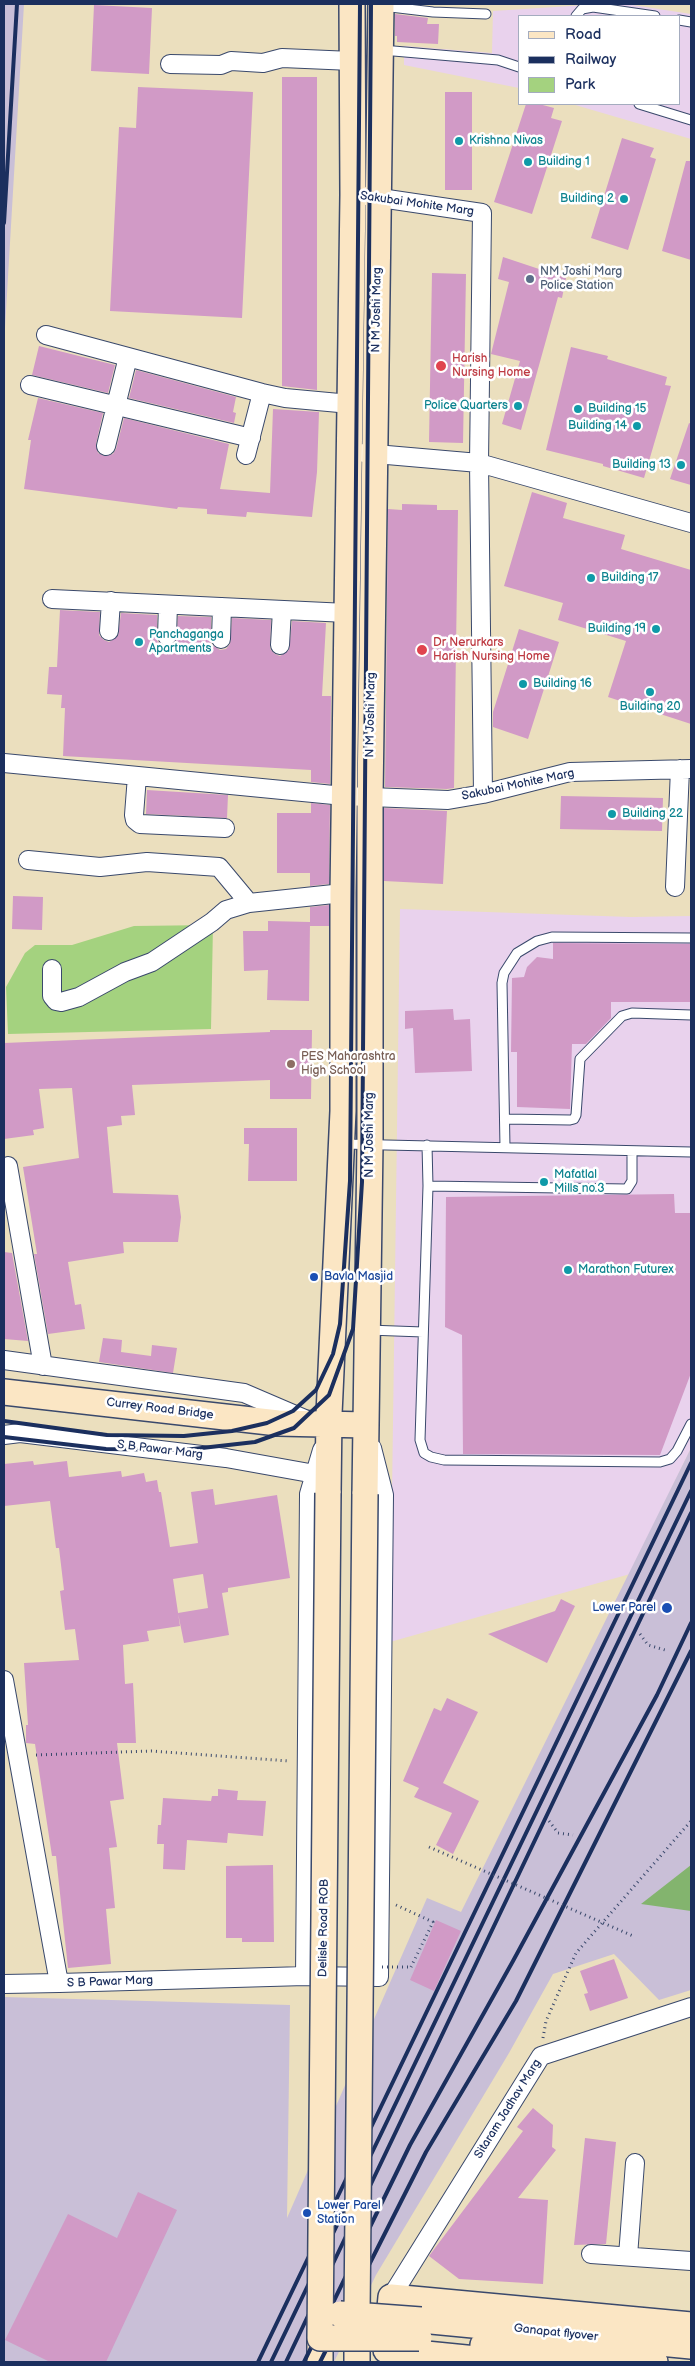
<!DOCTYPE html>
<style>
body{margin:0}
#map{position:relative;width:695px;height:2366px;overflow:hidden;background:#ebdfbe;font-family:"Balsamiq Sans",sans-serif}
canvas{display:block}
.frame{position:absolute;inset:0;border:5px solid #1b2f5e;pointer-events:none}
.legend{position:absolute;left:518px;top:15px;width:162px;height:90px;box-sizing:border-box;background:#fff;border:1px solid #a4acbf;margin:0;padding:6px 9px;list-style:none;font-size:15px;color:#1b2f5e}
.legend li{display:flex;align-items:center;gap:10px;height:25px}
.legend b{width:25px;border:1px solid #a4acbf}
</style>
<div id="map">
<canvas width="695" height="2366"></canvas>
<div class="frame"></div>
<ul class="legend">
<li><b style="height:6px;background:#fbe6c4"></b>Road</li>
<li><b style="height:6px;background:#1b2f5e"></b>Railway</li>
<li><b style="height:14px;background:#a4d27f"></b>Park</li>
</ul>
</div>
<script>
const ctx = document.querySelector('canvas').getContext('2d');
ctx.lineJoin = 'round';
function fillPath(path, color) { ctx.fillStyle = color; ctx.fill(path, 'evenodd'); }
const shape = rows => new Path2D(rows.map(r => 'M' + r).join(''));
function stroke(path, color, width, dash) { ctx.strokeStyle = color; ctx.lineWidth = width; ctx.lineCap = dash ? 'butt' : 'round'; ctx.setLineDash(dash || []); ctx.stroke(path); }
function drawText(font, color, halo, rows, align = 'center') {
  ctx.font = font + ' "Balsamiq Sans",sans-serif'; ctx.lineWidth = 5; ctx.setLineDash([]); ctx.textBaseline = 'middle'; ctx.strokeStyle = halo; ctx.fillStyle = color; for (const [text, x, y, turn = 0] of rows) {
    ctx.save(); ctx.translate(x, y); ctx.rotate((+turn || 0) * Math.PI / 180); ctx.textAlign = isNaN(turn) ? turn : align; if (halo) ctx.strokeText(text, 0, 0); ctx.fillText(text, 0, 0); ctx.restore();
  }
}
fillPath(shape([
 [602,4,626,4,691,14,691,139,572,104,679,104,679,16,519,16,519,88,404,65,404,46,492,53,493,11],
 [400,909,631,917,691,916,691,1448,630,1574,390,1642]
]), '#e9d2ed');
fillPath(shape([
 [4,4,24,4,4,345],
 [691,1448,691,1990,659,2000,614,1954,553,1974,509,2053,376,2275,334,2362,4,2362,4,1997,290,2005,287,2218,427,1898,461,1912]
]), '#c9bfd7');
fillPath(shape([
 [213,925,211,1029,8,1034,6,987,25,953,35,945,72,945,134,926]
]), '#a4d27f');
fillPath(shape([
 [691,1865,691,1911,641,1904]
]), '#83b46e');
fillPath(shape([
 [94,5,152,8,149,74,91,71],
 [395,14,428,18,427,24,439,24,438,44,397,42,397,36,395,36],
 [282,77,317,77,317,390,282,386],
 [138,87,253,92,242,318,110,311,119,127,136,128],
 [445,92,472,92,472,190,445,190],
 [526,104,539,104,554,108,551,118,562,121,532,214,494,202],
 [622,138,654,148,650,157,656,159,628,250,591,238],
 [686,161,691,161,691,260,662,251],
 [503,257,566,278,562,298,558,297,521,430,502,424,520,361,491,354,509,282,498,279],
 [432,273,466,274,463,443,429,442],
 [39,346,115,365,108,393,32,375],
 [571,347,608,356,607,359,667,377,665,385,671,386,644,478,603,466,603,464,546,450],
 [136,370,236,397,233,412,236,413,234,423,129,398],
 [38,398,103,413,96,444,98,453,104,456,113,454,116,449,124,418,229,444,220,489,270,493,273,409,319,412,317,472,312,517,247,512,246,517,207,514,207,509,178,507,177,509,24,489,31,440,28,440],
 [689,423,691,424,691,485,670,479],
 [532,492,567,503,563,518,625,535,621,549,691,570,691,724,608,697,626,641,558,620,563,603,504,586],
 [402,504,437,505,437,510,458,510,454,788,447,789,385,787,388,509,402,510],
 [60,610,100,612,99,635,104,640,109,642,118,636,121,613,157,615,157,641,166,647,172,645,176,641,178,616,211,617,211,644,220,650,226,649,230,644,232,618,271,620,270,649,275,654,280,656,289,650,292,621,326,623,322,696,331,696,330,784,311,782,311,770,63,756,65,708,61,708,62,695,47,694,49,667,57,667],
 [519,629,559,642,528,739,493,727,493,712],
 [147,790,228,795,227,818,146,814],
 [561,796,663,798,662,831,560,829],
 [311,803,330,805,329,884,310,886,310,873,277,873,277,813,311,813],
 [384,808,447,811,443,884,384,881],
 [13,896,43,897,42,930,12,929],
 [329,905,329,926,310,926,310,907],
 [268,921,310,922,309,1001,267,1000,268,970,244,971,243,931,268,931],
 [553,943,691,944,691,1002,611,1002,611,1018,586,1044,572,1044,570,1109,517,1107,517,1052,511,1052,512,978,524,977,527,967,537,957,553,959],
 [453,1009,454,1020,470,1019,472,1071,415,1073,413,1028,405,1029,405,1011],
 [270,1030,312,1030,311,1099,270,1099,270,1080,132,1085,135,1115,121,1116,122,1125,107,1127,113,1193,178,1195,181,1217,178,1242,123,1242,124,1253,68,1262,75,1305,81,1304,85,1329,48,1334,34,1254,37,1254,23,1167,79,1158,72,1088,39,1089,44,1128,33,1130,34,1135,4,1139,4,1043,270,1032],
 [244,1128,297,1128,297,1181,248,1181,249,1144,244,1144],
 [674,1194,675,1213,691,1213,691,1373,660,1455,463,1454,462,1335,445,1327,446,1197],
 [4,1252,12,1253,28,1341,4,1339],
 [103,1338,122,1340,121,1352,151,1356,152,1345,177,1348,173,1373,99,1362],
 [33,1461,34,1465,67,1461,69,1477,121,1471,122,1477,144,1473,146,1482,157,1480,159,1492,161,1492,170,1547,198,1543,191,1492,213,1489,215,1505,277,1495,290,1578,228,1588,228,1592,222,1593,229,1635,184,1643,178,1613,208,1608,203,1574,173,1579,180,1626,147,1631,149,1641,123,1645,125,1684,133,1683,136,1743,117,1743,124,1799,110,1801,117,1847,109,1848,115,1908,106,1909,111,1964,68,1968,56,1856,52,1856,35,1744,26,1743,26,1725,28,1725,24,1663,79,1660,75,1629,65,1630,60,1591,64,1590,59,1548,56,1548,50,1501,4,1506,4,1464],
 [561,1599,575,1606,547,1663,488,1634,555,1611],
 [447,1698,478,1712,443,1783,479,1801,453,1854,436,1845,452,1813,414,1797,419,1788,403,1781,434,1708,441,1711],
 [218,1789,238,1791,237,1800,266,1801,263,1836,228,1833,227,1843,187,1840,185,1870,163,1869,164,1844,157,1844,158,1825,161,1825,163,1798,211,1801,212,1796,218,1796],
 [273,1865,274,1942,242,1942,242,1938,226,1938,226,1866],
 [436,1920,461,1931,434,1991,410,1980],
 [614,1959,628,1998,590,2011,584,1994,588,1993,580,1971],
 [533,2108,553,2125,552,2147,556,2150,518,2198,548,2200,543,2284,459,2279,429,2256,523,2131,517,2127],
 [585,2138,616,2142,606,2244,574,2245],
 [138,2192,177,2210,106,2362,50,2362,5,2340,68,2214,117,2238]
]), '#d19ac6');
const lane = shape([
 [382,6,433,12,486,14],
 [576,16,582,9,593,7,655,16],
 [679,20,691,22],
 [382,50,498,60,519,67],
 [639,104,691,120],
 [505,1119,570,1120,574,1119,576,1115,580,1059,622,1016,632,1013,691,1015],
 [343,1144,691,1152],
 [427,1145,428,1186,420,1440,424,1453,431,1457,444,1460,660,1462,670,1459,677,1451,691,1424],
 [505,1147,502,983,504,973,517,953,537,941,552,937,691,938],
 [428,1186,627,1189,632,1181,632,1151],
 [368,1330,423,1332]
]);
const street = shape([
 [170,64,221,65,231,61,263,63,282,58,352,61],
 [367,196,482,213,479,463,483,794],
 [46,335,262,393,285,398,350,404],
 [30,385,251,438],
 [106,446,128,357],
 [364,453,479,463,691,523],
 [246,455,262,393],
 [52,599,347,613],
 [109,631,111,601],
 [167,636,168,605],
 [221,639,222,607],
 [280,645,282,610],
 [4,763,344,796,448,800,483,794,570,772,691,769],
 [137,776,134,815,135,820,140,824,225,828],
 [28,860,100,867,147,862,219,867,249,903],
 [675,887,680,769],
 [52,969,52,996,56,1001,61,1002,79,997,125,972,152,962,212,922,226,910,249,903,343,893],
 [8,1166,43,1366],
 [4,1360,244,1393,307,1420],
 [4,1435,20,1433,226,1458,315,1474],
 [4,1680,59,1983,305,1976,379,1977,384,1495,372,1448],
 [305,1976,309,1494,322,1450],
 [4,1984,59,1983],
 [591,2254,691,2261],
 [628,2256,635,2163],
 [391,2297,541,2056,691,2007]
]);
const secondary = shape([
 [4,1392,278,1423,366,1425],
 [328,1493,329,1414,343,1111,343,893,353,195,352,4],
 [365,1494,370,1143,370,798,381,4],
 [421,2320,691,2346],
 [483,2345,655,2362],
 [320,2362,320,2338],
 [357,2362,357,2316],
 [506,2362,386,2350,391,2297,691,2325]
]);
stroke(lane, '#3a496c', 11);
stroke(street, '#3a496c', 20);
stroke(secondary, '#3a496c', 28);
stroke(shape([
 [640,1634,648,1645,665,1650],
 [36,1755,151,1751,289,1761],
 [549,1821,558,1833,573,1835],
 [396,1905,433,1922,411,1967],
 [543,2038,546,2021,576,1953,691,1821]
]), '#3a496c', 3, [1, 4]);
stroke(lane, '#fff', 9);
stroke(street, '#fff', 18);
stroke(secondary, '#fbe6c4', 25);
stroke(shape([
 [4,223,17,4],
 [4,1421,107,1435,184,1436,232,1431,267,1423,293,1411,316,1390,333,1354,340,1324,350,1181,360,4],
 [4,1437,106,1449,184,1450,255,1442,294,1428,329,1395,353,1329,362,1182,371,4],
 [258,2362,691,1463],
 [271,2362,691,1491],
 [286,2362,691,1513],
 [304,2362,410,2145,513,1961,657,1695,691,1623],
 [320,2362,426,2152,516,2001,691,1651]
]), '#1b2f5e', 4);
const secondaryBridge = shape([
 [328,1493,320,2338,419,2338],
 [340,2314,421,2320],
 [357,2314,365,1494]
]);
stroke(secondaryBridge, '#3a496c', 28, []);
stroke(shape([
 [429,1847,633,1936],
 [382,1967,411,1967]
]), '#3a496c', 3, [1, 4]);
stroke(secondaryBridge, '#fbe6c4', 25);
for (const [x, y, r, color] of [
 [459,141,5,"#0f9aa8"],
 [528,162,5,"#0f9aa8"],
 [624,199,5,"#0f9aa8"],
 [530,279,5,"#5c6f8a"],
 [441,366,6,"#e0444e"],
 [518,406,5,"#0f9aa8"],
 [578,409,5,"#0f9aa8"],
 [637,426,5,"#0f9aa8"],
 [681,465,5,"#0f9aa8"],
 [591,578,5,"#0f9aa8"],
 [656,629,5,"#0f9aa8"],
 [139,642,5,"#0f9aa8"],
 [422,650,6,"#e0444e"],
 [523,684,5,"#0f9aa8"],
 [650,692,5,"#0f9aa8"],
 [612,814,5,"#0f9aa8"],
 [291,1064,5,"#8d6e63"],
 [544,1182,5,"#0f9aa8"],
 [568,1270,5,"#0f9aa8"],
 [314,1277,5,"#1a4fb4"],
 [667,1608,6,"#1a4fb4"],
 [307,2213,5,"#1a4fb4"]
]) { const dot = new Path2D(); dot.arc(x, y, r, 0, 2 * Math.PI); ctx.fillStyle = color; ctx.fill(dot); stroke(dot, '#fff', 2); }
drawText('12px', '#0d838f', '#fff', [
 ["Krishna Nivas",469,141],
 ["Building 1",538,162],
 ["Building 2",614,199,"right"],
 ["Police Quarters",508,406,"right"],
 ["Building 15",588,409],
 ["Building 14",627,426,"right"],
 ["Building 13",671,465,"right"],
 ["Building 17",601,578],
 ["Building 19",646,629,"right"],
 ["Panchaganga",149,635],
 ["Apartments",149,649],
 ["Building 16",533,684],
 ["Building 20",650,707,"center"],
 ["Building 22",622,814],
 ["Mafatlal",554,1175],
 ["Mills no.3",554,1189],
 ["Marathon Futurex",578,1270]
], 'left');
drawText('12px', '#1b2f5e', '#fff', [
 ["Sakubai Mohite Marg",417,204,8],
 ["N M Joshi Marg",377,310,-89],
 ["N M Joshi Marg",371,715,-89],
 ["Sakubai Mohite Marg",518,785,-12],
 ["N M Joshi Marg",370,1135,-90],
 ["Currey Road Bridge",160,1409,7],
 ["S B Pawar Marg",160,1450,7],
 ["Delisle Road ROB",324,1928,-89],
 ["S B Pawar Marg",110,1982,-2],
 ["Sitaram Jadhav Marg",508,2109,-58],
 ["Ganapat flyover",556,2333,6]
]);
drawText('12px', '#4e5e75', '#fff', [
 ["NM Joshi Marg",540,272],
 ["Police Station",540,286]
], 'left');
drawText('12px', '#be3a42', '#fff', [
 ["Harish",452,359],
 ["Nursing Home",452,373],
 ["Dr Nerurkars",433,643],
 ["Harish Nursing Home",433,657]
], 'left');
drawText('12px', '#785e54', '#fff', [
 ["PES Maharashtra",301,1057],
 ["High School",301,1071]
], 'left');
drawText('12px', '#164399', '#fff', [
 ["Bavla Masjid",324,1277],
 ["Lower Parel",656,1608,"right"],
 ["Lower Parel",317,2206],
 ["Station",317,2220]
], 'left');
</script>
